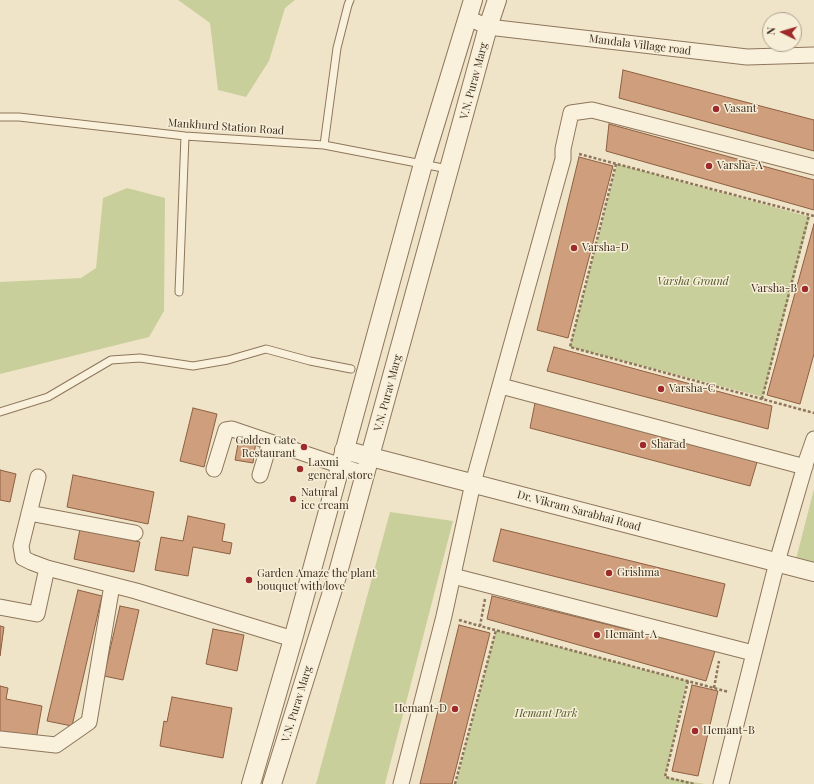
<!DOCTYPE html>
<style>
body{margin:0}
#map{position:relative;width:814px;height:784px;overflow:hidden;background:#f0e4c8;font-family:"Playfair Display",serif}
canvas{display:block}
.north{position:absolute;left:762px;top:12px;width:40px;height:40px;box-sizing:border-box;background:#f7eed8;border:1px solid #ada18e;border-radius:50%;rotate:275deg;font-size:11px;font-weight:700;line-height:16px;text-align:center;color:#3d2e20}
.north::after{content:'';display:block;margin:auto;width:14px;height:18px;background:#9e2a2b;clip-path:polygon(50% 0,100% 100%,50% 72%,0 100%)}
</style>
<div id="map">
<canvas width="814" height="784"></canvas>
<div class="north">N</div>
</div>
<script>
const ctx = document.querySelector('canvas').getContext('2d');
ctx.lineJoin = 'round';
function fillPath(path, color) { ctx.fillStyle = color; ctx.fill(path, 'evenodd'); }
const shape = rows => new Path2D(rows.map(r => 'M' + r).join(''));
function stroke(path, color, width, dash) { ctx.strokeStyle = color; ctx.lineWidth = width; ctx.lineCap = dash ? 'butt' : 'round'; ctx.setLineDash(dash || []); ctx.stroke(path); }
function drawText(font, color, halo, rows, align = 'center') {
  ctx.font = font + ' "Playfair Display",serif'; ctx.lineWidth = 3; ctx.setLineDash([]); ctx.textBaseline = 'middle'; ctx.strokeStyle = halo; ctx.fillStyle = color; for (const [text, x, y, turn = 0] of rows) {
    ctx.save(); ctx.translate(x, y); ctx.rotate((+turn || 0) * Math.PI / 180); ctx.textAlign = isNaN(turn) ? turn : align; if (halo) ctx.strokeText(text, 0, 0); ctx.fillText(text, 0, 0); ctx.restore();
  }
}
fillPath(shape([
 [178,0,295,0,285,8,269,61,246,97,218,90,210,23],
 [617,164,810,217,763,397,570,347],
 [127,188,165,198,164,311,149,337,0,374,0,282,81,278,96,268,103,198],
 [814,489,814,568,795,563],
 [390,512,453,521,385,784,316,784],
 [496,630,687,681,665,777,705,784,456,784]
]), '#c9cf9b');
const building = shape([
 [623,70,814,120,814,151,619,98,623,70],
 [609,124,814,180,814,210,606,151,609,124],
 [579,157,613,166,568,338,537,330,579,157],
 [814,224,814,354,800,404,767,395,814,224],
 [554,347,772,406,768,429,547,371,554,347],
 [535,403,757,462,750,486,530,428,535,403],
 [193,408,217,414,204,467,180,461,193,408],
 [239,439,256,441,253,463,235,460,239,439],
 [0,470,16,474,10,502,0,500,0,470],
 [73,475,154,492,148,524,67,507,73,475],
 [188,516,225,524,222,541,232,543,230,554,193,547,188,576,155,570,161,537,183,541,188,516],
 [80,529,140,542,134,572,74,559,80,529],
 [501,529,725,584,717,617,493,561,501,529],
 [78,590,102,596,72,726,47,721,78,590],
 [492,596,715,651,706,681,487,619,492,596],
 [120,606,139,610,123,680,104,676,120,606],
 [459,625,490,633,452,784,420,784,459,625],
 [0,626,4,627,0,656,0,626],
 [213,629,244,635,237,671,206,664,213,629],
 [692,685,718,691,698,776,672,771,692,685],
 [0,686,8,688,6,699,42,706,36,740,0,733,0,686],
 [172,697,232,708,223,758,160,746,164,721,167,722,172,697]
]);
fillPath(building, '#cf9f7d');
stroke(building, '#8d5f41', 1);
const service = shape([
 [0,117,19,117,185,136,324,145,448,169],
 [324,145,337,48,348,5,350,0],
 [179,292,185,136],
 [0,412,48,397,111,360,140,358,193,366,228,360,266,349,310,361,351,369]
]);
const minor = shape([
 [468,18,488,27,747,57,814,55],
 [501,386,805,467],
 [214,469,226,430,232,429,365,474],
 [260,475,270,442],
 [38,477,21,546,23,558,31,562,47,568,136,591,293,639],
 [29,513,135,533],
 [453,576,753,653],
 [0,607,37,614,47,568],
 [0,739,56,745,89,722,112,585],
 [401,784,444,616,473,483,563,159,563,149,571,113,592,110,814,167],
 [721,784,777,562,807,459,814,439]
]);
const tertiary = shape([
 [344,450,814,572],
 [251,784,293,639,423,164,473,0],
 [272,784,337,576,488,27,497,0]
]);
stroke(service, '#8d765c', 9);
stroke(minor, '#8d765c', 17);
stroke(tertiary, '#8d765c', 20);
stroke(shape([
 [579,154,814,216],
 [616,164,570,347,814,413],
 [762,399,809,215],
 [485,599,480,626,729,692],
 [459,620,480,626],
 [688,681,665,777,694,784],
 [714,688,719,661],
 [455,784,496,630]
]), '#8d765c', 2.5, [3, 2]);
stroke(service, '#faf1dc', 7);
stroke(minor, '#faf1dc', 15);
stroke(tertiary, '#faf1dc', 18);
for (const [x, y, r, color] of [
 [716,109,4,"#9e2a2b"],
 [709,166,4,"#9e2a2b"],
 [574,248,4,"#9e2a2b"],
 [805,289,4,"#9e2a2b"],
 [661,389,4,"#9e2a2b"],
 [643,445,4,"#9e2a2b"],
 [304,447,4,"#9e2a2b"],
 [300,469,4,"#9e2a2b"],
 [293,499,4,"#9e2a2b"],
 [609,573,4,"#9e2a2b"],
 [249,580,4,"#9e2a2b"],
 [597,635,4,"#9e2a2b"],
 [455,709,4,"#9e2a2b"],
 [695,731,4,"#9e2a2b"]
]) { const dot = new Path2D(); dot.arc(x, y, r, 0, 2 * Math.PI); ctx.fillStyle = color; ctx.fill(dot); stroke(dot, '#f7eed8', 1.5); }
drawText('11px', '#3d2e20', '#f7eed8', [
 ["Mandala Village road",640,45,7],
 ["V.N. Purav Marg",474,81,-75],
 ["Mankhurd Station Road",226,127,4],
 ["V.N. Purav Marg",388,393,-75],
 ["Dr. Vikram Sarabhai Road",579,511,15],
 ["V.N. Purav Marg",297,704,-73]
]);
drawText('11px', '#3d2e20', '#f7eed8', [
 ["Vasant",724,109],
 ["Varsha-A",717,166],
 ["Varsha-D",582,248],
 ["Varsha-B",797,289,"right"],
 ["Varsha-C",669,389],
 ["Golden Gate",296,441,"right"],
 ["Restaurant",296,454,"right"],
 ["Sharad",651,445],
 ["Laxmi",308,463],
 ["general store",308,476],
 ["Natural",301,493],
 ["ice cream",301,506],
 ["Grishma",617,573],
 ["Garden Amaze the plant",257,574],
 ["bouquet with love",257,587],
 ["Hemant-A",605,635],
 ["Hemant-D",447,709,"right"],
 ["Hemant-B",703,731]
], 'left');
drawText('italic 11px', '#4d5a26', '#f7eed8', [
 ["Varsha Ground",693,282],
 ["Hemant Park",546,714]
]);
</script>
